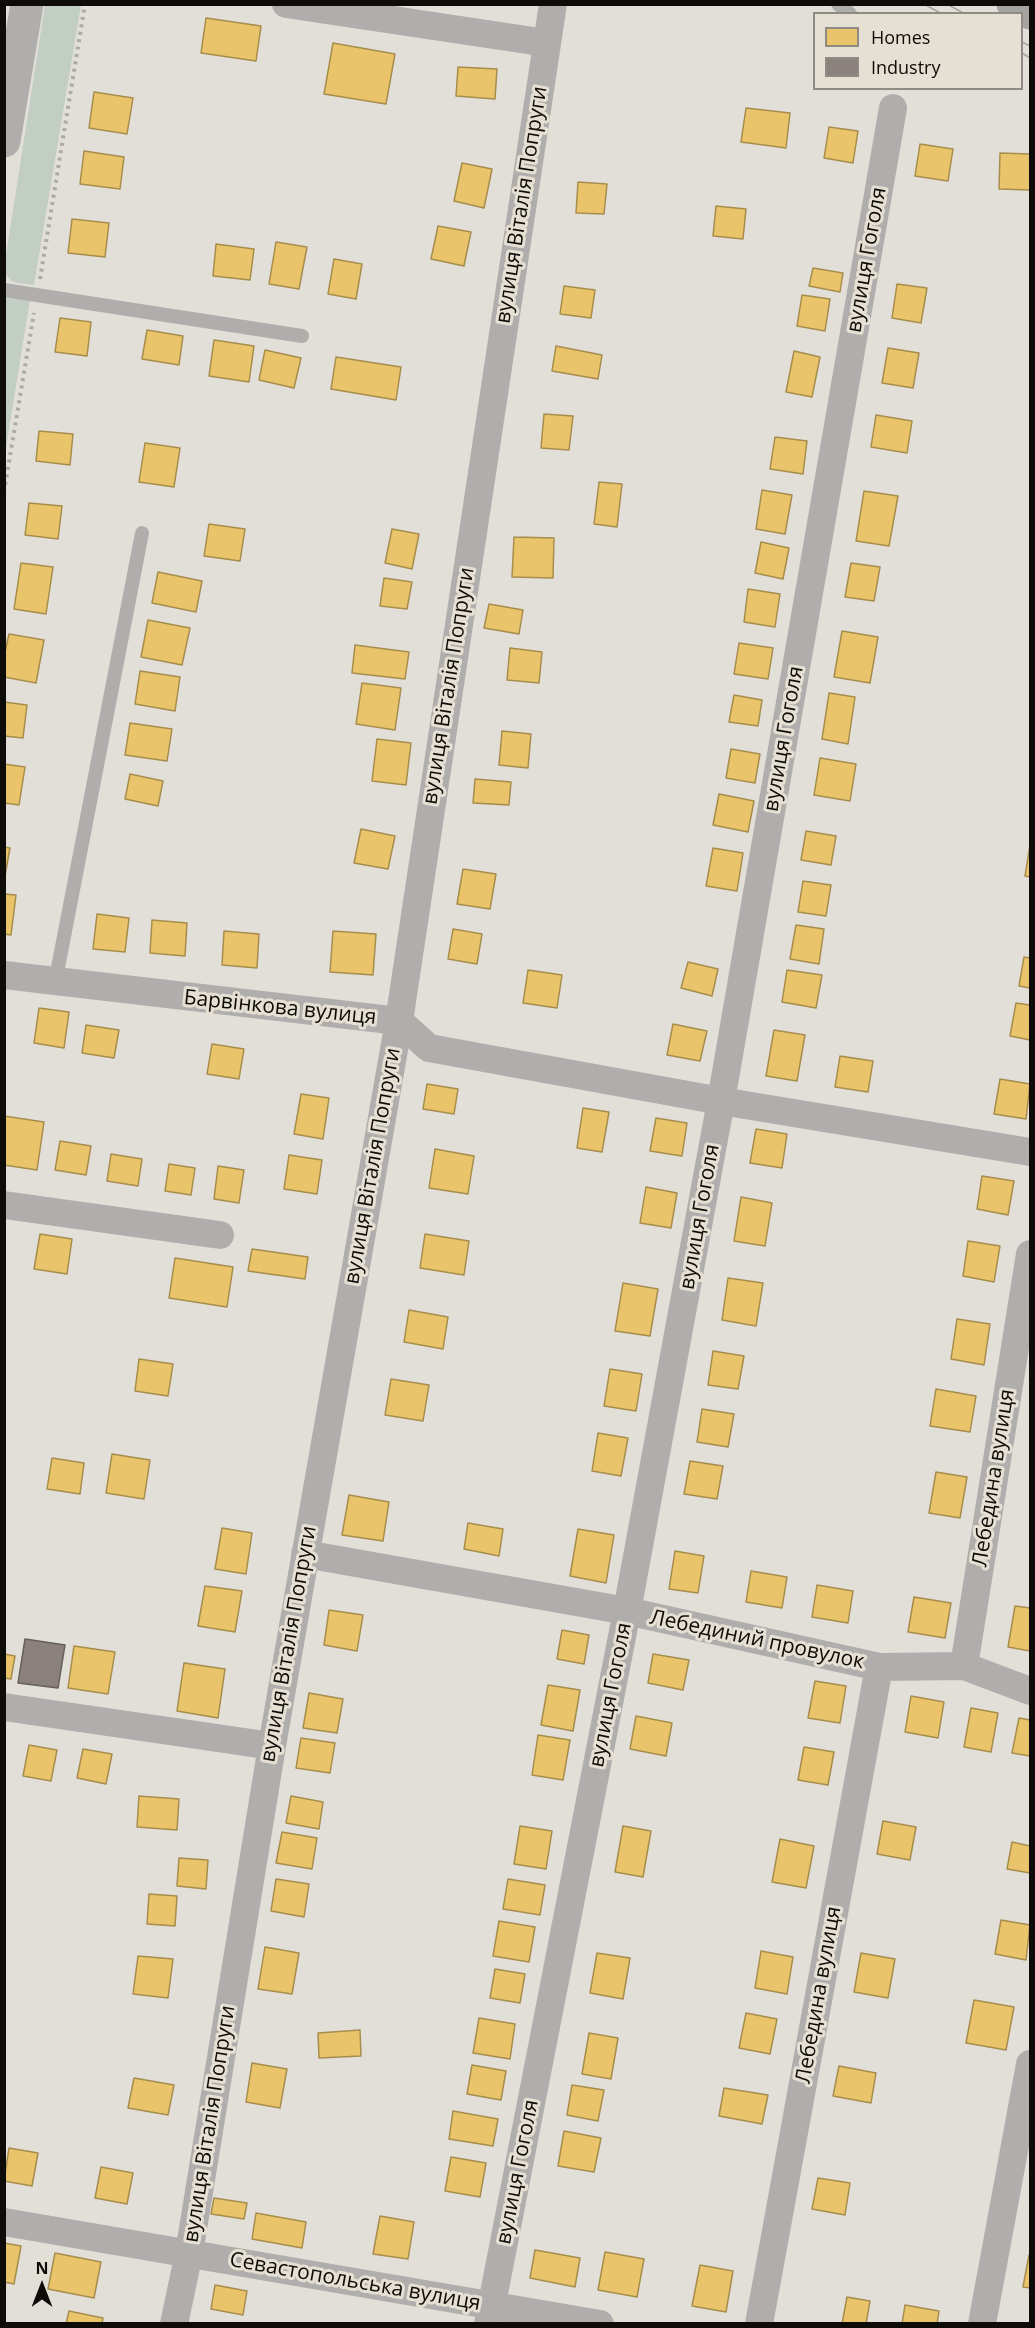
<!DOCTYPE html>
<meta charset="utf-8">
<style>
body{margin:0}
#map{position:relative;width:1035px;height:2328px;overflow:hidden;background:#e2dfd8;font-family:"Open Sans",sans-serif}
canvas{display:block}
.frame{position:absolute;inset:0;border:6px solid #0e0c08;pointer-events:none}
.legend{position:absolute;left:813px;top:12px;width:210px;height:78px;box-sizing:border-box;background:#e6e0d4;border:2px solid #908b82;margin:0;padding:8px 10px;list-style:none;font-size:18px;color:#0e0c08}
.legend li{display:flex;align-items:center;gap:12px;height:30px}
.legend b{width:30px;border:2px solid #908b82}
.north{position:absolute;left:12px;top:2256px;width:60px;height:60px;-webkit-text-stroke:4px #e6e0d4;paint-order:stroke;rotate:0deg;font-size:16px;font-weight:700;line-height:24px;text-align:center;color:#0e0c08}
.north::after{content:'';display:block;margin:auto;width:21px;height:27px;background:#0e0c08;clip-path:polygon(50% 0,100% 100%,50% 72%,0 100%)}
</style>
<div id="map">
<canvas width="1035" height="2328"></canvas>
<div class="frame"></div>
<ul class="legend">
<li><b style="height:16px;background:#e9c46a"></b>Homes</li>
<li><b style="height:16px;background:#8a817c"></b>Industry</li>
</ul>
<div class="north">N</div>
</div>
<script>
const ctx = document.querySelector('canvas').getContext('2d');
ctx.lineJoin = 'round';
function fillPath(path, color) { ctx.fillStyle = color; ctx.fill(path, 'evenodd'); }
const shape = rows => new Path2D(rows.map(r => 'M' + r).join(''));
function stroke(path, color, width, dash) { ctx.strokeStyle = color; ctx.lineWidth = width; ctx.lineCap = dash ? 'butt' : 'round'; ctx.setLineDash(dash || []); ctx.stroke(path); }
function drawText(font, color, halo, rows, align = 'center') {
  ctx.font = font + ' "Open Sans",sans-serif'; ctx.lineWidth = 6; ctx.setLineDash([]); ctx.textBaseline = 'middle'; ctx.strokeStyle = halo; ctx.fillStyle = color; for (const [text, x, y, turn = 0] of rows) {
    ctx.save(); ctx.translate(x, y); ctx.rotate((+turn || 0) * Math.PI / 180); ctx.textAlign = isNaN(turn) ? turn : align; if (halo) ctx.strokeText(text, 0, 0); ctx.fillText(text, 0, 0); ctx.restore();
  }
}
fillPath(shape([
 [45,5,81,5,34,285,13,282,5,274,4,268],
 [5,298,30,300,5,454]
]), '#c2cdc4');
const homes = shape([
 [206,18,261,26,256,61,201,53,206,18],
 [333,43,395,54,386,104,324,94,333,43],
 [458,67,497,69,495,99,456,96,458,67],
 [94,92,133,98,127,134,89,128,94,92],
 [746,108,790,113,786,148,741,142,746,108],
 [829,127,858,131,853,163,824,158,829,127],
 [920,144,953,149,948,181,915,176,920,144],
 [84,151,124,157,120,189,80,184,84,151],
 [1000,153,1030,154,1030,190,999,189,1000,153],
 [462,163,492,169,484,208,454,201,462,163],
 [578,182,607,184,604,214,576,213,578,182],
 [716,206,746,209,743,239,713,236,716,206],
 [72,219,109,223,105,257,68,253,72,219],
 [438,226,471,232,464,266,431,259,438,226],
 [276,242,307,247,299,289,269,284,276,242],
 [216,244,254,249,250,280,213,276,216,244],
 [334,259,362,264,356,299,328,294,334,259],
 [813,268,843,273,840,292,809,286,813,268],
 [897,284,927,288,921,323,892,318,897,284],
 [564,286,595,290,591,318,560,314,564,286],
 [802,295,830,299,825,331,797,326,802,295],
 [60,318,91,322,87,356,55,352,60,318],
 [147,330,183,336,179,365,142,359,147,330],
 [214,340,254,346,249,382,209,376,214,340],
 [556,346,602,355,598,379,552,371,556,346],
 [888,348,919,353,913,388,882,383,888,348],
 [265,350,301,358,294,388,259,380,265,350],
 [794,351,820,357,812,397,786,392,794,351],
 [336,357,401,367,396,400,331,389,336,357],
 [544,414,573,416,569,450,541,448,544,414],
 [876,415,912,421,907,453,871,447,876,415],
 [39,431,73,434,70,465,36,461,39,431],
 [775,437,807,441,803,474,770,469,775,437],
 [145,443,180,448,174,487,139,482,145,443],
 [599,482,622,484,617,527,594,524,599,482],
 [762,490,792,495,785,534,756,529,762,490],
 [864,491,898,496,889,546,856,541,864,491],
 [29,503,62,506,58,539,25,535,29,503],
 [209,524,245,529,240,561,204,556,209,524],
 [392,529,419,534,412,569,385,563,392,529],
 [514,537,554,538,553,578,512,577,514,537],
 [761,542,789,548,783,579,755,573,761,542],
 [21,563,53,567,46,614,14,609,21,563],
 [851,563,880,567,874,601,845,597,851,563],
 [158,572,202,581,196,612,152,603,158,572],
 [384,578,412,582,407,609,380,606,384,578],
 [748,589,780,594,775,627,744,622,748,589],
 [489,604,523,610,519,634,484,628,489,604],
 [148,620,190,628,182,665,141,657,148,620],
 [842,631,878,637,870,683,834,677,842,631],
 [9,634,44,640,36,683,4,677,4,657,9,634],
 [739,643,773,648,768,679,734,674,739,643],
 [355,645,409,652,405,679,352,673,355,645],
 [510,648,542,652,539,683,507,680,510,648],
 [140,671,180,677,175,711,135,704,140,671],
 [362,683,401,688,395,730,356,724,362,683],
 [829,693,855,697,848,744,822,739,829,693],
 [734,695,762,700,758,726,729,722,734,695],
 [4,702,27,705,23,738,4,736,4,702],
 [130,723,172,729,167,761,125,755,130,723],
 [502,731,531,734,528,768,499,765,502,731],
 [377,739,411,743,406,785,372,781,377,739],
 [731,749,760,754,755,783,726,778,731,749],
 [820,758,856,764,850,801,814,795,820,758],
 [4,764,25,767,19,805,4,803,4,764],
 [130,774,163,781,158,806,125,799,130,774],
 [475,779,511,782,509,805,473,803,475,779],
 [719,794,754,801,748,832,713,825,719,794],
 [361,829,395,836,388,869,354,863,361,829],
 [806,831,836,836,831,865,801,860,806,831],
 [1030,845,1030,877,1025,876,1030,845],
 [4,847,10,848,5,876,4,876,4,847],
 [713,848,743,853,737,891,706,886,713,848],
 [463,869,496,874,490,909,457,904,463,869],
 [803,881,831,885,826,916,798,912,803,881],
 [4,894,16,895,11,935,4,934,4,894],
 [97,914,129,918,125,952,93,949,97,914],
 [152,920,187,923,185,956,150,953,152,920],
 [796,925,824,929,819,964,790,959,796,925],
 [453,929,482,934,477,964,448,959,453,929],
 [224,931,259,934,257,968,222,965,224,931],
 [333,931,376,934,373,975,330,972,333,931],
 [1024,957,1030,958,1030,988,1019,986,1024,957],
 [688,962,718,969,712,996,681,988,688,962],
 [528,970,562,975,557,1008,523,1003,528,970],
 [787,970,822,975,816,1008,782,1002,787,970],
 [1016,1003,1030,1005,1030,1040,1010,1036,1016,1003],
 [39,1008,69,1012,64,1048,34,1043,39,1008],
 [673,1024,707,1031,700,1061,667,1055,673,1024],
 [86,1025,119,1030,114,1058,82,1053,86,1025],
 [774,1030,805,1035,797,1081,766,1076,774,1030],
 [212,1044,244,1049,239,1079,207,1074,212,1044],
 [840,1056,873,1061,868,1092,835,1087,840,1056],
 [1000,1079,1030,1084,1026,1119,994,1114,1000,1079],
 [427,1084,458,1089,454,1114,423,1109,427,1084],
 [301,1094,329,1098,323,1139,294,1134,301,1094],
 [583,1108,609,1112,602,1152,577,1148,583,1108],
 [4,1116,44,1122,37,1170,4,1165,4,1116],
 [656,1118,687,1123,682,1156,650,1151,656,1118],
 [756,1129,787,1134,782,1168,750,1163,756,1129],
 [60,1141,91,1146,86,1175,55,1170,60,1141],
 [435,1149,474,1156,468,1194,429,1188,435,1149],
 [111,1154,142,1159,138,1186,107,1181,111,1154],
 [289,1155,322,1160,317,1194,284,1189,289,1155],
 [169,1164,195,1168,191,1195,165,1191,169,1164],
 [218,1166,244,1170,239,1203,214,1199,218,1166],
 [982,1176,1014,1181,1008,1215,977,1209,982,1176],
 [646,1187,677,1193,671,1228,640,1223,646,1187],
 [741,1197,772,1203,765,1246,734,1241,741,1197],
 [40,1234,72,1239,67,1274,34,1269,40,1234],
 [425,1234,469,1241,464,1275,420,1268,425,1234],
 [968,1241,1000,1246,994,1282,963,1276,968,1241],
 [252,1249,308,1257,305,1279,248,1271,252,1249],
 [175,1258,233,1267,227,1307,169,1298,175,1258],
 [728,1278,763,1283,756,1326,722,1320,728,1278],
 [623,1283,658,1289,650,1336,615,1331,623,1283],
 [409,1310,448,1317,443,1349,404,1342,409,1310],
 [957,1319,990,1324,984,1365,951,1359,957,1319],
 [713,1351,744,1356,738,1389,708,1385,713,1351],
 [139,1359,173,1364,168,1396,135,1391,139,1359],
 [610,1369,642,1374,636,1411,604,1406,610,1369],
 [391,1379,429,1385,423,1421,385,1415,391,1379],
 [936,1389,976,1396,970,1432,930,1426,936,1389],
 [702,1409,734,1414,728,1447,697,1442,702,1409],
 [598,1433,628,1438,621,1476,592,1471,598,1433],
 [112,1454,150,1460,144,1499,106,1493,112,1454],
 [52,1458,84,1463,80,1494,47,1489,52,1458],
 [690,1461,723,1466,717,1499,684,1494,690,1461],
 [936,1472,967,1477,960,1518,929,1513,936,1472],
 [349,1495,389,1502,383,1541,342,1535,349,1495],
 [468,1523,503,1529,499,1556,464,1549,468,1523],
 [222,1528,252,1533,246,1574,215,1569,222,1528],
 [578,1529,614,1535,606,1583,570,1576,578,1529],
 [675,1551,704,1556,698,1593,669,1589,675,1551],
 [751,1571,787,1577,782,1608,746,1602,751,1571],
 [817,1585,853,1591,848,1623,812,1617,817,1585],
 [205,1586,242,1591,235,1632,198,1626,205,1586],
 [914,1597,951,1603,945,1638,908,1632,914,1597],
 [1015,1606,1030,1608,1030,1651,1008,1647,1015,1606],
 [329,1610,363,1615,357,1651,324,1645,329,1610],
 [562,1630,589,1635,584,1664,557,1659,562,1630],
 [74,1646,115,1652,108,1694,68,1688,74,1646],
 [4,1654,15,1656,11,1679,4,1678,4,1654],
 [653,1654,689,1660,683,1690,648,1683,653,1654],
 [184,1663,225,1669,218,1718,177,1711,184,1663],
 [815,1681,846,1686,840,1723,808,1718,815,1681],
 [548,1685,580,1690,573,1731,541,1725,548,1685],
 [309,1693,343,1699,337,1733,303,1728,309,1693],
 [911,1696,944,1702,938,1738,905,1732,911,1696],
 [971,1708,998,1713,991,1752,964,1747,971,1708],
 [636,1716,672,1723,666,1756,630,1749,636,1716],
 [1019,1718,1030,1720,1030,1756,1012,1753,1019,1718],
 [538,1735,570,1740,563,1780,532,1775,538,1735],
 [301,1738,335,1743,330,1773,296,1768,301,1738],
 [29,1745,57,1750,51,1781,23,1776,29,1745],
 [804,1747,834,1752,828,1785,798,1780,804,1747],
 [83,1749,112,1754,106,1784,77,1778,83,1749],
 [139,1796,179,1799,177,1830,137,1827,139,1796],
 [291,1796,323,1802,319,1829,286,1823,291,1796],
 [883,1821,916,1827,910,1860,877,1854,883,1821],
 [520,1826,552,1831,546,1869,514,1864,520,1826],
 [623,1826,651,1831,643,1877,615,1872,623,1826],
 [282,1832,317,1838,312,1869,276,1863,282,1832],
 [780,1839,814,1846,806,1888,772,1882,780,1839],
 [1012,1842,1030,1846,1030,1873,1007,1869,1012,1842],
 [179,1858,208,1860,206,1889,177,1886,179,1858],
 [276,1879,309,1884,304,1917,271,1911,276,1879],
 [508,1879,545,1885,540,1915,503,1909,508,1879],
 [149,1894,177,1896,175,1926,147,1924,149,1894],
 [1001,1920,1030,1925,1026,1960,995,1954,1001,1920],
 [499,1921,535,1927,529,1962,493,1956,499,1921],
 [265,1947,299,1953,292,1994,258,1989,265,1947],
 [761,1951,793,1957,787,1994,755,1988,761,1951],
 [597,1953,630,1958,623,1999,590,1993,597,1953],
 [861,1953,895,1959,888,1998,854,1992,861,1953],
 [138,1956,173,1959,168,1998,133,1994,138,1956],
 [495,1969,525,1974,520,2003,490,1998,495,1969],
 [974,2000,1014,2007,1006,2050,966,2043,974,2000],
 [746,2013,777,2019,770,2054,739,2048,746,2013],
 [479,2018,515,2024,510,2059,473,2053,479,2018],
 [360,2030,361,2056,319,2058,318,2033,360,2030],
 [589,2033,618,2038,611,2079,582,2074,589,2033],
 [252,2063,287,2069,280,2108,246,2102,252,2063],
 [472,2065,506,2071,501,2100,467,2094,472,2065],
 [839,2066,876,2073,871,2103,833,2096,839,2066],
 [134,2078,174,2085,168,2115,128,2108,134,2078],
 [572,2085,604,2090,598,2121,567,2115,572,2085],
 [724,2088,768,2095,762,2124,719,2116,724,2088],
 [453,2111,498,2119,493,2146,449,2139,453,2111],
 [564,2131,601,2138,594,2172,558,2166,564,2131],
 [9,2148,38,2153,32,2186,4,2181,9,2148],
 [451,2157,486,2163,480,2197,445,2191,451,2157],
 [101,2167,133,2173,127,2204,95,2198,101,2167],
 [818,2178,850,2183,845,2215,812,2209,818,2178],
 [214,2198,247,2203,244,2219,211,2214,214,2198],
 [256,2213,306,2222,302,2248,252,2239,256,2213],
 [380,2216,414,2222,408,2259,373,2254,380,2216],
 [4,2243,21,2246,14,2284,4,2282,4,2243],
 [535,2250,580,2258,575,2287,530,2278,535,2250],
 [605,2252,644,2259,637,2297,598,2290,605,2252],
 [55,2253,101,2262,94,2298,48,2289,55,2253],
 [1029,2255,1030,2256,1030,2288,1023,2287,1029,2255],
 [700,2265,733,2271,726,2312,692,2306,700,2265],
 [215,2285,247,2291,243,2315,211,2309,215,2285],
 [847,2297,870,2301,866,2324,842,2324,847,2297],
 [905,2305,939,2311,937,2324,902,2324,905,2305],
 [69,2311,103,2318,102,2324,66,2324,69,2311]
]);
fillPath(homes, '#e9c46a');
stroke(homes, '#a78d4d', 1.5);
const industry = shape([
 [25,1639,65,1645,58,1688,18,1683,25,1639]
]);
fillPath(industry, '#8a817c');
stroke(industry, '#655e59', 1.5);
stroke(shape([
 [40,279,85,4],
 [4,492,34,313]
]), '#acaaa8', 4, [3, 4.5]);
stroke(shape([
 [838,4,850,14],
 [4,290,302,336],
 [55,983,142,533]
]), '#b0aeac', 14);
stroke(shape([
 [286,4,547,43],
 [4,975,399,1021,429,1048,721,1101,1030,1152],
 [4,1205,220,1235],
 [305,1554,627,1611,879,1667,964,1666,1030,1691],
 [964,1666,1030,1254],
 [4,1707,272,1746],
 [4,2222,600,2324],
 [174,2324,189,2253,272,1746,399,1021,553,4],
 [488,2324,627,1611,721,1101,893,108],
 [759,2324,879,1667],
 [982,2324,1030,2064]
]), '#b0aeac', 28);
stroke(shape([
 [4,141,27,4]
]), '#b0aeac', 33);
stroke(shape([
 [1013,4,1030,13]
]), '#a6a4a2', 33);
stroke(shape([
 [924,4,942,14],
 [947,4,965,14],
 [1022,42,1030,46],
 [1022,53,1030,58]
]), '#a7a6a2', 1.5);
drawText('21px', '#0e0c08', '#e6e0d4', [
 ["вулиця Віталія Попруги",522,205,-81],
 ["вулиця Гоголя",867,260,-80],
 ["вулиця Віталія Попруги",449,686,-81],
 ["вулиця Гоголя",784,739,-80],
 ["Барвінкова вулиця",280,1008,6],
 ["вулиця Віталія Попруги",373,1166,-80],
 ["вулиця Гоголя",700,1217,-80],
 ["Лебедина вулиця",994,1478,-81],
 ["Лебединий провулок",757,1640,12],
 ["вулиця Віталія Попруги",289,1644,-80],
 ["вулиця Гоголя",611,1695,-79],
 ["Лебедина вулиця",819,1995,-80],
 ["вулиця Віталія Попруги",210,2124,-81],
 ["вулиця Гоголя",518,2172,-79],
 ["Севастопольська вулиця",355,2282,10]
]);
</script>
